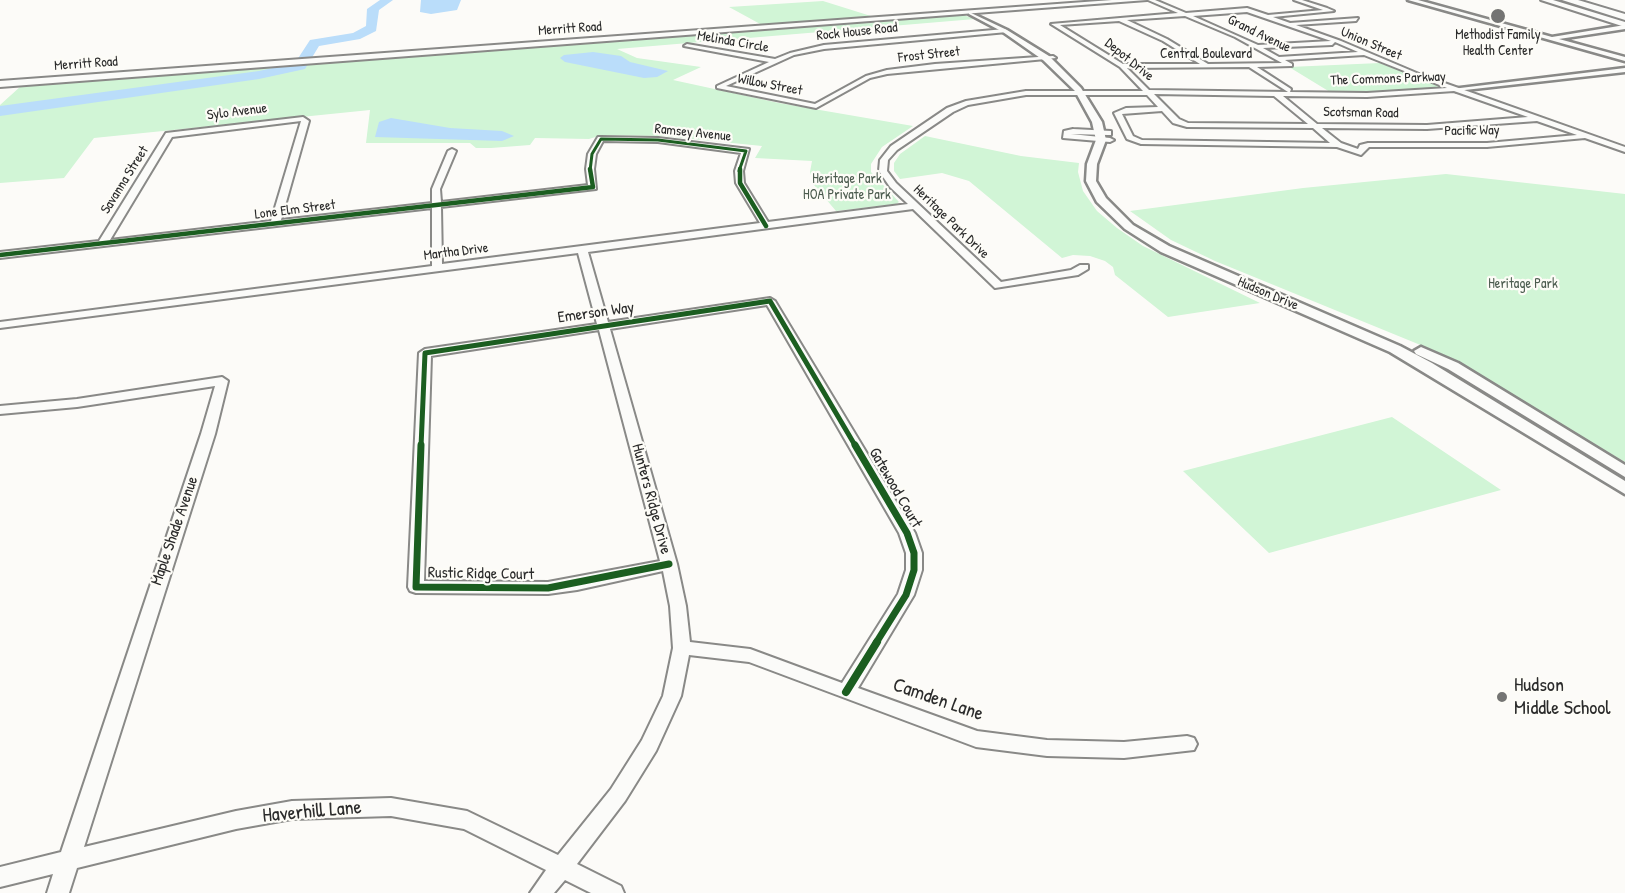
<!DOCTYPE html>
<style>
body{margin:0}
canvas{display:block;background:#fcfbf8}
</style>
<canvas width="1625" height="893"></canvas>
<script>
const ctx = document.querySelector('canvas').getContext('2d');
ctx.lineJoin = 'round';
function fillPath(path, color) { ctx.fillStyle = color; ctx.fill(path, 'evenodd'); }
const shape = rows => new Path2D(rows.map(r => 'M' + r).join(''));
function stroke(path, color, width, dash) { ctx.strokeStyle = color; ctx.lineWidth = width; ctx.lineCap = dash ? 'butt' : 'round'; ctx.setLineDash(dash || []); ctx.stroke(path); }
function drawText(font, color, halo, rows, align = 'center') {
  ctx.font = font + ' "Patrick Hand",sans-serif'; ctx.lineWidth = 4.5; ctx.setLineDash([]); ctx.textBaseline = 'middle'; ctx.strokeStyle = halo; ctx.fillStyle = color; for (const [text, x, y, turn = 0] of rows) {
    ctx.save(); ctx.translate(x, y); ctx.rotate((+turn || 0) * Math.PI / 180); ctx.textAlign = isNaN(turn) ? turn : align; if (halo) ctx.strokeText(text, 0, 0); ctx.fillText(text, 0, 0); ctx.restore();
  }
}
fillPath(shape([
 [823,1,874,17,762,25,729,7],
 [963,15,975,19,617,49,637,58,701,67,673,80,779,103,913,126,882,147,871,164,871,172,899,202,896,204,836,211,814,185,810,172,812,161,755,158,762,146,663,136,602,135,589,139,535,138,530,145,491,148,476,148,470,143,366,143,370,110,94,138,64,178,0,183,0,105,21,86],
 [1380,63,1443,87,1391,92,1330,92,1289,67],
 [925,136,1021,156,1079,163,1078,172,1083,191,1097,211,1117,228,1143,246,1260,303,1168,317,1115,275,1113,267,1105,261,1090,256,1073,255,1062,258,969,181,942,173,900,179,894,171,894,163,900,154],
 [1446,174,1625,194,1625,462,1440,353,1215,261,1171,240,1130,211,1303,188],
 [1392,417,1501,490,1269,553,1183,471]
]), '#d1f5d6');
fillPath(shape([
 [421,0,461,0,457,10,431,14,420,12],
 [593,52,621,56,630,62,668,71,657,77,644,78,565,62,560,58,564,55],
 [391,118,450,128,502,131,514,136,502,141,375,137,379,122]
]), '#baddfa');
fillPath(shape([
 [380,0,393,0,379,10,376,31,360,39,319,46,305,69,259,79,0,116,0,106,259,71,295,63,310,40,353,33,366,26,367,9,380,0]
]), '#baddfa');
const minor = shape([
 [1148,0,1155,0,1186,13,1247,8,1268,15,1323,10,1294,0,1302,0,1327,8,1334,11,1273,17,1290,23,1358,18,1356,21,1296,25,1341,41,1419,74,1625,147,1625,152,1585,138,1487,147,1369,147,1361,155,1337,147,1141,144,1127,139,1114,113,1126,108,1158,107,1147,95,1026,95,968,105,953,112,897,150,888,160,887,171,896,183,1001,282,1071,270,1080,265,1088,265,1088,269,1078,275,995,288,913,209,588,252,608,322,770,298,775,301,915,533,922,553,922,570,914,595,858,688,977,731,1047,740,1124,742,1187,736,1194,738,1197,744,1194,750,1124,758,1047,756,976,747,749,662,689,655,681,696,656,751,625,801,577,864,621,886,624,893,591,893,565,880,554,893,530,893,546,870,464,829,391,816,292,819,236,829,77,868,69,893,47,893,53,874,0,887,0,867,61,852,201,434,215,386,77,407,0,414,0,406,77,399,222,377,228,381,215,434,84,847,236,811,292,801,391,798,467,811,558,855,611,789,642,740,663,696,673,648,670,606,663,571,577,590,548,594,416,593,410,591,408,587,419,353,425,349,597,324,578,253,0,328,0,322,432,266,432,208,0,258,0,252,99,241,166,133,303,117,309,121,281,220,432,203,432,189,448,151,452,149,456,151,440,189,441,202,588,185,586,169,588,154,598,137,601,137,658,138,749,149,743,171,744,183,768,222,908,204,890,187,879,171,880,160,891,146,947,108,966,101,1026,91,1143,91,1120,67,1051,24,1178,13,1148,0],
 [1247,12,1331,41,1258,45,1193,16,1247,12],
 [1185,16,1235,37,1282,63,1208,64,1167,39,1127,20,1185,16],
 [1119,21,1163,41,1200,64,1123,64,1060,25,1119,21],
 [1335,42,1358,52,1279,57,1263,48,1332,45,1335,42],
 [1364,55,1447,88,1367,93,1290,92,1291,89,1257,67,1292,66,1292,64,1285,60,1364,55],
 [1249,67,1288,92,1149,90,1127,68,1249,67],
 [1454,91,1528,117,1427,125,1317,124,1283,96,1367,97,1454,91],
 [1154,94,1274,96,1308,124,1188,123,1179,119,1154,94],
 [1162,111,1173,123,1187,127,1313,128,1330,143,1142,140,1133,136,1122,114,1162,111],
 [301,121,271,221,110,240,172,137,301,121],
 [1537,121,1577,135,1487,143,1368,143,1360,145,1358,149,1341,143,1322,128,1427,129,1537,121],
 [603,141,658,142,741,153,735,171,736,183,760,223,442,264,441,207,596,189,594,169,596,154,603,141],
 [767,305,899,533,906,553,906,570,898,594,842,683,750,649,690,642,686,606,677,564,610,329,767,305],
 [599,330,660,561,548,582,424,581,431,356,599,330],
 [1005,29,1007,32,824,49,794,55,726,86,815,104,866,76,887,70,935,64,1053,56,1056,58,887,74,870,78,816,108,717,88,717,86,769,62,684,46,687,44,775,59,790,53,824,45,1005,29],
 [1073,129,1111,131,1111,135,1108,135,1071,134,1110,138,1114,140,1110,142,1063,138,1064,131,1073,129]
]);
const tertiary = shape([
 [1408,0,1418,0,1552,37,1625,25,1625,29,1559,39,1625,57,1625,61,1408,0],
 [969,12,1007,30,1049,56,1081,88,1102,122,1106,140,1097,164,1096,181,1106,198,1133,225,1169,246,1400,346,1432,363,1625,481,1625,494,1390,352,1161,252,1125,229,1097,202,1086,181,1087,164,1096,140,1092,122,1075,91,1043,60,1003,32,969,14,969,12],
 [1625,68,1625,72,1456,91,1452,89,1625,68],
 [1421,347,1458,363,1625,465,1625,477,1448,369,1416,354,1414,351,1421,347]
]);
const secondary = shape([
 [1112,0,1147,0,0,87,0,81,1112,0],
 [1541,0,1553,0,1625,22,1625,27,1541,0]
]);
const motorway = shape([
 [1562,0,1578,0,1625,14,1625,20,1562,0]
]);
stroke(minor, '#898987', 4);
stroke(tertiary, '#898987', 5);
stroke(secondary, '#898987', 4);
stroke(motorway, '#898987', 4);
fillPath(minor, '#fbfbf9');
fillPath(tertiary, '#fbfbf9');
fillPath(secondary, '#fbfbf9');
fillPath(motorway, '#fbfbf9');
stroke(shape([
 [590,171,592,154,601,139,658,140,746,151,739,171]
]), '#1b5e20', 3);
stroke(shape([
 [740,169,740,183,766,226],
 [0,255,593,187,590,169]
]), '#1b5e20', 4.5);
stroke(shape([
 [421,447,425,353,770,301,856,447]
]), '#1b5e20', 5);
stroke(shape([
 [421,445,416,587,548,588,669,564],
 [855,445,907,533,914,553,914,570,906,595,876,643]
]), '#1b5e20', 7);
stroke(shape([
 [846,692,877,642]
]), '#1b5e20', 8);
for (const [x, y, r, color] of [
 [1498,16,8,"#747473"],
 [1502,697,6,"#747473"]
]) { const dot = new Path2D(); dot.arc(x, y, r, 0, 2 * Math.PI); ctx.fillStyle = color; ctx.fill(dot); stroke(dot, '#fdfcf7', 2); }
drawText('14px', '#2b2b2b', '#fdfcf7', [
 ["Merritt Road",570,29,-4],
 ["Rock House Road",857,32,-6],
 ["Grand Avenue",1259,34,26],
 ["Melinda Circle",733,42,10],
 ["Union Street",1371,44,23],
 ["Central Boulevard",1206,54],
 ["Frost Street",929,55,-6],
 ["Depot Drive",1129,60,39],
 ["Merritt Road",86,64,-4],
 ["The Commons Parkway",1388,79,-2],
 ["Willow Street",770,85,11],
 ["Sylo Avenue",237,112,-7],
 ["Scotsman Road",1361,113,1],
 ["Pacific Way",1472,131,-1],
 ["Ramsey Avenue",693,133,6],
 ["Savanna Street",125,180,-58],
 ["Lone Elm Street",295,210,-7],
 ["Heritage Park Drive",951,222,44],
 ["Martha Drive",456,252,-7],
 ["Hudson Drive",1268,294,23]
]);
drawText('14px', '#2b2b2b', '#fdfcf7', [
 ["Methodist Family",1498,35],
 ["Health Center",1498,51]
]);
drawText('14px', '#4c5c4f', '#fdfcf7', [
 ["Heritage Park",847,179],
 ["HOA Private Park",847,195],
 ["Heritage Park",1523,284]
]);
drawText('16px', '#2b2b2b', '#fdfcf7', [
 ["Emerson Way",596,313,-8],
 ["Gatewood Court",895,488,60],
 ["Hunters Ridge Drive",651,499,75],
 ["Maple Shade Avenue",175,531,-71],
 ["Rustic Ridge Court",481,574,1]
]);
drawText('20px', '#2b2b2b', '#fdfcf7', [
 ["Hudson",1514,686],
 ["Middle School",1514,709]
], 'left');
drawText('20px', '#2b2b2b', '#fdfcf7', [
 ["Camden Lane",938,700,19],
 ["Haverhill Lane",312,812,-5]
]);
</script>
